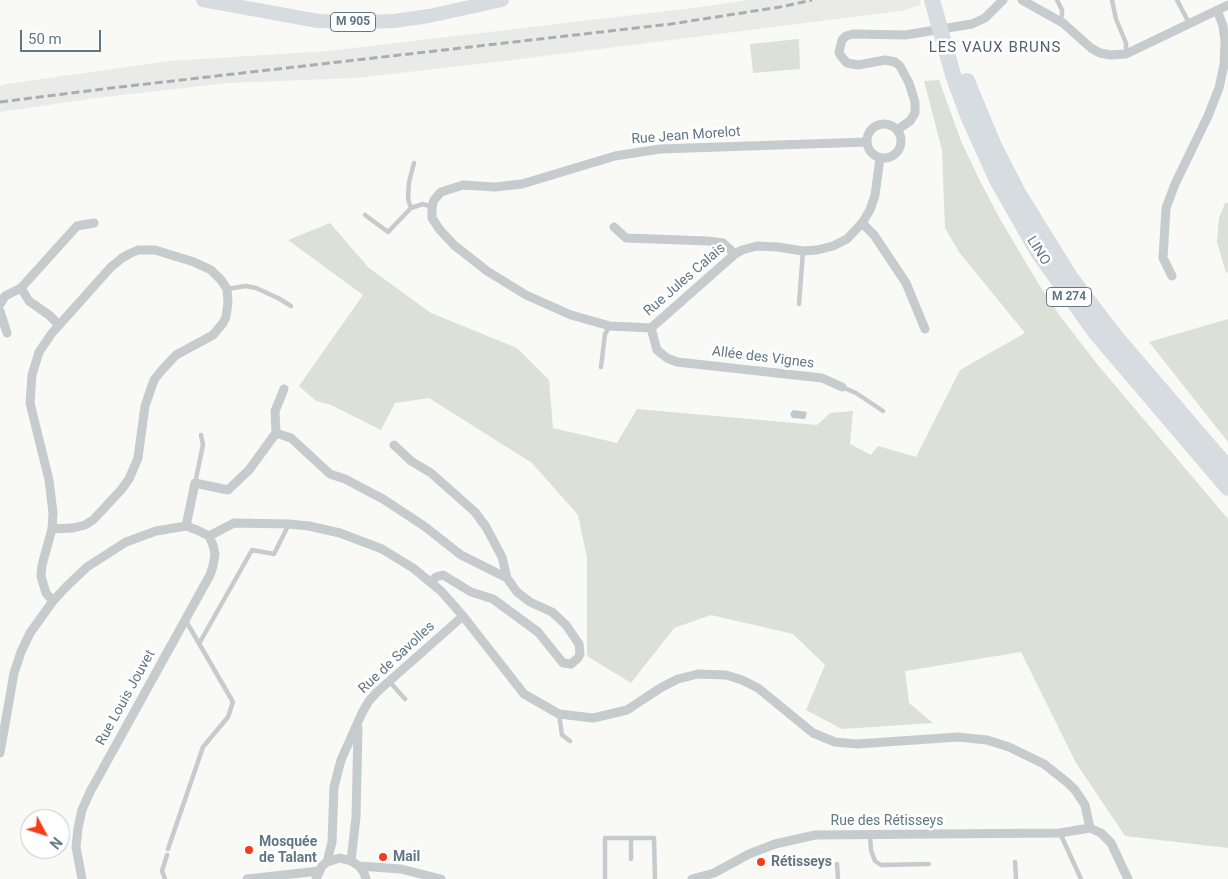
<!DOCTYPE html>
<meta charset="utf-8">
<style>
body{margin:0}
#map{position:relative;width:1228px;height:879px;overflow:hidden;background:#f9f9f6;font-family:Roboto,sans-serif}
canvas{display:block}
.north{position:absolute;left:20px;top:809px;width:50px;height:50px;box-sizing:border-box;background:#fff;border:1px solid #c0c9ce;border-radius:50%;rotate:130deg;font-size:14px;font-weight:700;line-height:20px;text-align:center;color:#617784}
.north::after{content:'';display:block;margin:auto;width:18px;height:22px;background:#f43e1a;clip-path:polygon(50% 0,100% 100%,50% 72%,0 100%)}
.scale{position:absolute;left:20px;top:30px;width:81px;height:22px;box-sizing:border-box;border:2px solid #617784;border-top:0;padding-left:6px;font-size:15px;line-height:18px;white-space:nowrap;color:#617784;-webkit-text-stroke:4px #fff;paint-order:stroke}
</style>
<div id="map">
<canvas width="1228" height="879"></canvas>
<div class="north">N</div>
<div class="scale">50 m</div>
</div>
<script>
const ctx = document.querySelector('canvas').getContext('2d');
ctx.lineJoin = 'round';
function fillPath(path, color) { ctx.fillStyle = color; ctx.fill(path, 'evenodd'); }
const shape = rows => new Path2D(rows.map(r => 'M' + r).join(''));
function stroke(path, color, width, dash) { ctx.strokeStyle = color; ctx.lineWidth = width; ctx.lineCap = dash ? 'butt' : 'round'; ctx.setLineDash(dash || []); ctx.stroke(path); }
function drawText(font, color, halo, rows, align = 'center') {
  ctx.font = font + ' Roboto,sans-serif'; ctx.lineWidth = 5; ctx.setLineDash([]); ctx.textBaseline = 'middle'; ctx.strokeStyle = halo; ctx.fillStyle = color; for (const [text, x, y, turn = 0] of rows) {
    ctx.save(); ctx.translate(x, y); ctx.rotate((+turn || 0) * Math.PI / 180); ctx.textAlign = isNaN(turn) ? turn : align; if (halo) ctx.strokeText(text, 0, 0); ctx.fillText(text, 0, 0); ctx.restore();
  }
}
fillPath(shape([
 [747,0,920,0,921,5,901,11,505,61,356,78,228,83,96,98,0,112,0,86,6,84,169,61,328,51,701,7]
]), '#eaeae9');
fillPath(shape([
 [799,39,800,69,753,73,750,44],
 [939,80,961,141,980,181,1000,219,1038,283,1060,316,1097,364,1228,519,1228,848,1125,836,1076,763,1021,652,905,671,909,703,933,723,842,729,806,710,825,665,793,634,711,615,674,628,631,683,587,656,587,558,578,515,532,463,429,398,395,403,381,430,331,405,316,401,299,386,363,295,288,240,330,223,369,268,431,313,517,348,549,380,553,428,617,443,637,409,817,425,830,413,853,411,850,444,871,455,878,446,916,457,960,370,1025,333,959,252,945,228,942,150,924,81],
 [1225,203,1228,203,1228,272,1226,273,1217,242,1219,218],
 [1228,319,1228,442,1149,342]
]), '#dbe1d6');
fillPath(shape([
 [793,410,807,412,805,419,792,418,790,414]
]), '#bdcbcf');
stroke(shape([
 [1057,0,1062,10,1062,15,1060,20],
 [1112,0,1116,19,1126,43,1126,53],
 [1177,0,1189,23],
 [411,208,408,199,409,182,414,163],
 [365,215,388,232,411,208,423,204,432,207],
 [227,289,246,286,256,288,278,298,291,306],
 [799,304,803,251],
 [601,367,605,334,610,326],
 [842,387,856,393,883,411],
 [195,483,203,445,201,435],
 [200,642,252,550,274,554,289,524],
 [389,681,405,699],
 [559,714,562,735,570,741],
 [1060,833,1081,879],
 [870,835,871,850,875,861,881,865,929,864],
 [168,849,203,747,228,717,233,702,186,621],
 [631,859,631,838],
 [1015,862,1016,879],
 [837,864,838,879],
 [165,879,162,871,167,855],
 [605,879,605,838,654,838,655,879]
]), '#c6cbce', 4.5);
stroke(shape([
 [1022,0,1063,23,1091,48,1100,53,1111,55,1126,54,1228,5],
 '867 141a17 17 0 1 1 34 0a17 17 0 1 1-34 0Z',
 [897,130,910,121,915,113,915,102,909,83,900,66,895,62,885,60,858,65,847,63,841,56,839,52,842,40,846,36,853,34,905,35,972,24,985,18,1003,0],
 [867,142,660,149,615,156,522,184,495,187,463,185,441,192,434,200,432,207,432,218,440,230,454,245,487,271,526,295,571,315,610,326,651,328,735,254,742,250,757,246,778,247,803,251,817,250,833,246,847,239,862,223,870,210,875,195,880,158],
 [862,223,874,235,906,283,925,329],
 [614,227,626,238,708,241,723,243,735,254],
 [1172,276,1163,258,1166,208,1175,184,1208,116,1219,88,1224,65,1225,41,1223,26,1217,10],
 [21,288,77,226,94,223],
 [0,304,5,296,21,288,29,301,49,315,59,325],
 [0,311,7,333],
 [651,328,657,350,667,358,677,362,822,378,842,387],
 [276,433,275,411,284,389],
 [394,445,411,461,431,473,475,512,486,527,502,557,507,578,517,592,530,602,552,612,566,625,579,644,580,654,578,658,571,664,563,663,538,632,493,599,471,592,443,575,436,577,431,582],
 [186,526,195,483,228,490,249,470,276,433,291,438,330,474,345,479,383,499,424,526,461,555,507,578],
 [52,529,73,528,85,525,93,520,121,490,129,479,138,458,145,406,154,380,162,370,176,355,213,335,223,323,226,317,228,302,227,289,221,280,211,270,194,262,155,250,138,250,129,254,122,258,111,267,52,333,39,352,32,375,30,403,49,480,53,513,52,529,42,565,41,576,46,593,53,601],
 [209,536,234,523,289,524,309,526,340,533,382,549,413,568,441,591,463,616,524,694,559,714,593,718,627,710,662,687,678,679,698,674,726,675,742,680,758,688,813,733,835,742,857,744,958,737,987,740,1009,747,1044,764,1068,783,1075,790,1085,805,1090,828],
 [0,753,14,673,21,652,30,633,53,601,67,586,87,567,126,542,156,531,186,526,197,530,209,536],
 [1090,828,1101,833,1111,843,1128,879],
 [351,861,356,817,358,728],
 [327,862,332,842,334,787,341,760,362,713,369,701,377,692,463,616],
 [359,866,401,869,441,879],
 [82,879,76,847,78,828,82,810,90,792,210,575,213,566,215,554,213,545,209,536],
 [247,879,319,871],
 [316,879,322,866,327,862,340,858,351,861,359,866,364,873,366,879],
 [692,879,714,873,749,854,775,844,815,835,1060,833,1090,828]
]), '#c6cbce', 9);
stroke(shape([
 [203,0,318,21,357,22,394,21,429,16,502,0]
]), '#d6dcdf', 14);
stroke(shape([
 [932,0,954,78,968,116,997,180,1038,252,1096,333,1228,488],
 [967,81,994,146,1018,193,1070,277,1115,336,1228,468]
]), '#d6dcdf', 16);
stroke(shape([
 [0,102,120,87,671,24,780,7,812,0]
]), '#a6aeb3', 3, [8, 4]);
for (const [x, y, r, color] of [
 [249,850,5,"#f43e1a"],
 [383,857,5,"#f43e1a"],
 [761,862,5,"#f43e1a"]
]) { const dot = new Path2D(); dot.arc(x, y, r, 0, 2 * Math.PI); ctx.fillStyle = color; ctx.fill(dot); stroke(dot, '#fff', 2); }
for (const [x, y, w] of [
 [353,22,45],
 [1069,297,45]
]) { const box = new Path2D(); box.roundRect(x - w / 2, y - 9.5, w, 19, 4); ctx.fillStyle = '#fff'; ctx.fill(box); stroke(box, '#617784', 1); }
drawText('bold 12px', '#617784', null, [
 ["M 905",353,22],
 ["M 274",1069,297]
]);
drawText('14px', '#617784', '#fff', [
 ["Rue Jean Morelot",686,136,-4],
 ["LINO",1038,251,58],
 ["Rue Jules Calais",685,280,-41],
 ["Allée des Vignes",763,358,7],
 ["Rue de Savolles",397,658,-43],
 ["Rue Louis Jouvet",126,698,-61],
 ["Rue des Rétisseys",887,821]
]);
drawText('bold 14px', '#617784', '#fff', [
 ["Mosquée",259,842],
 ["de Talant",259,858],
 ["Mail",393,857],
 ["Rétisseys",771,862]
], 'left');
ctx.letterSpacing = '1px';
drawText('15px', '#53646e', '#fff', [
 ["LES VAUX BRUNS",995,48]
]);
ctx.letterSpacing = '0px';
</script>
